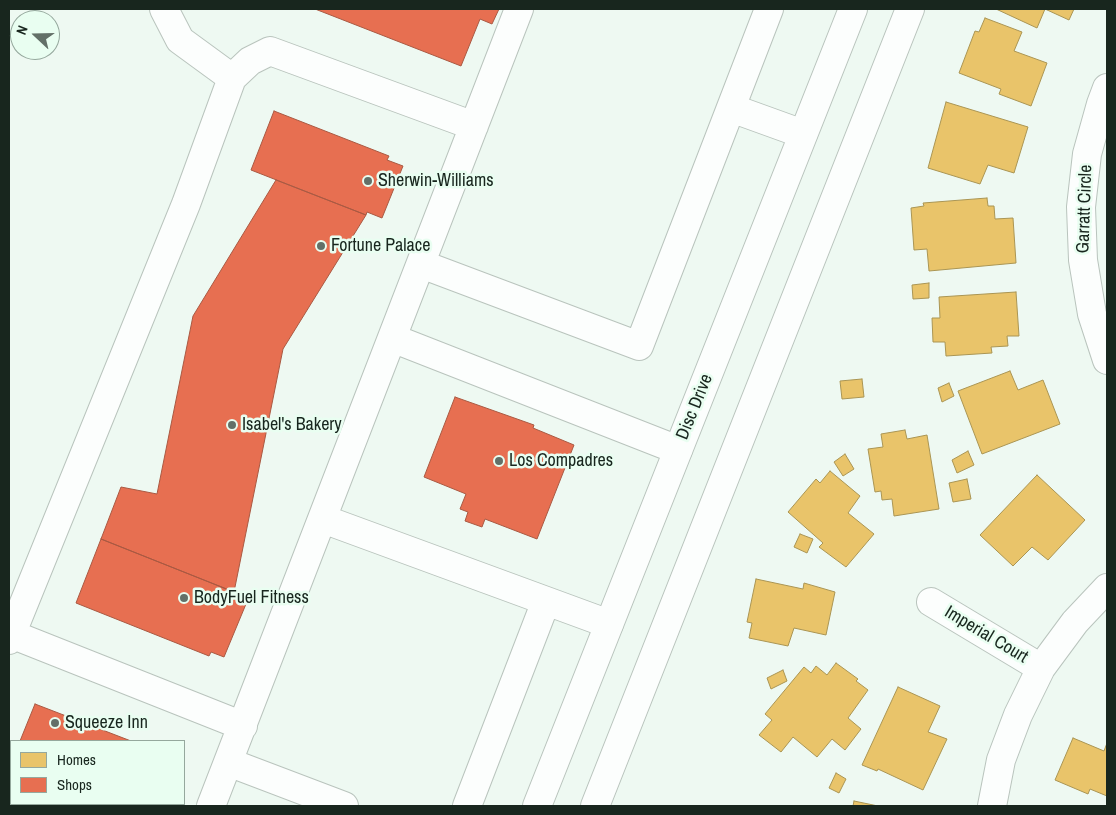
<!DOCTYPE html>
<style>
body{margin:0}
#map{position:relative;width:1116px;height:815px;overflow:hidden;background:#eef9f2;font-family:"Archivo Narrow",sans-serif}
canvas{display:block}
.frame{position:absolute;inset:0;border:10px solid #18261e;pointer-events:none}
.legend{position:absolute;left:10px;top:740px;width:175px;height:65px;box-sizing:border-box;background:#e9fef1;border:1px solid #95a89d;margin:0;padding:6px 9px;list-style:none;font-size:15px;color:#18261e}
.legend li{display:flex;align-items:center;gap:10px;height:25px}
.legend b{width:25px;border:1px solid #95a89d}
.north{position:absolute;left:10px;top:10px;width:50px;height:50px;box-sizing:border-box;background:#e9fef1;border:1px solid #95a89d;border-radius:50%;rotate:291deg;font-size:14px;font-weight:700;line-height:20px;text-align:center;color:#18261e}
.north::after{content:'';display:block;margin:auto;width:18px;height:22px;background:#637068;clip-path:polygon(50% 0,100% 100%,50% 72%,0 100%)}
</style>
<div id="map">
<canvas width="1116" height="815"></canvas>
<div class="frame"></div>
<ul class="legend">
<li><b style="height:14px;background:#e9c46a"></b>Homes</li>
<li><b style="height:14px;background:#e76f51"></b>Shops</li>
</ul>
<div class="north">N</div>
</div>
<script>
const ctx = document.querySelector('canvas').getContext('2d');
ctx.lineJoin = 'round';
function fillPath(path, color) { ctx.fillStyle = color; ctx.fill(path, 'evenodd'); }
const shape = rows => new Path2D(rows.map(r => 'M' + r).join(''));
function stroke(path, color, width, dash) { ctx.strokeStyle = color; ctx.lineWidth = width; ctx.lineCap = dash ? 'butt' : 'round'; ctx.setLineDash(dash || []); ctx.stroke(path); }
function drawText(font, color, halo, rows, align = 'center') {
  ctx.font = font + ' "Archivo Narrow",sans-serif'; ctx.lineWidth = 5; ctx.setLineDash([]); ctx.textBaseline = 'middle'; ctx.strokeStyle = halo; ctx.fillStyle = color; for (const [text, x, y, turn = 0] of rows) {
    ctx.save(); ctx.translate(x, y); ctx.rotate((+turn || 0) * Math.PI / 180); ctx.textAlign = isNaN(turn) ? turn : align; if (halo) ctx.strokeText(text, 0, 0); ctx.fillText(text, 0, 0); ctx.restore();
  }
}
const homes = shape([
 [996,9,1074,9,1069,20,1045,9,1037,28,996,9],
 [985,18,1022,32,1014,51,1047,63,1031,106,999,94,1001,89,959,73,975,31,979,32,985,18],
 [946,102,1028,127,1014,173,988,165,980,184,928,168,946,102],
 [987,198,988,206,994,206,995,219,1013,218,1016,263,929,271,927,249,914,250,911,208,924,206,923,203,987,198],
 [929,283,929,298,913,299,912,285,929,283],
 [1016,292,1019,336,1007,336,1008,346,991,347,992,353,946,356,945,342,933,342,932,318,940,318,939,297,1016,292],
 [1010,371,1018,390,1043,380,1060,424,982,454,958,391,1010,371],
 [862,379,864,397,842,399,840,381,862,379],
 [949,383,954,396,942,402,938,388,949,383],
 [905,430,907,439,927,435,939,509,894,516,892,499,882,500,881,491,875,492,868,449,883,447,881,434,905,430],
 [968,451,974,465,957,473,952,460,968,451],
 [845,454,854,469,843,476,834,462,845,454],
 [830,471,860,496,848,513,874,534,846,567,819,547,823,543,788,512,816,479,820,483,830,471],
 [1037,475,1085,520,1048,560,1032,547,1013,566,980,535,1037,475],
 [967,479,971,499,953,502,949,483,967,479],
 [800,534,813,539,807,553,794,547,800,534],
 [756,579,803,589,804,583,835,592,826,635,794,628,788,646,749,638,752,623,747,622,756,579],
 [836,663,858,679,856,681,868,690,848,718,861,729,845,750,832,739,817,757,793,737,781,752,759,735,772,720,765,714,804,667,811,673,816,666,827,675,836,663],
 [783,670,787,681,771,689,767,678,783,670],
 [898,687,940,706,928,732,947,739,923,790,878,769,877,771,862,765,898,687],
 [1073,738,1104,751,1107,743,1107,796,1090,789,1088,794,1055,780,1073,738],
 [836,773,846,779,839,793,829,788,836,773],
 [854,801,878,806,853,806,854,801]
]);
fillPath(homes, '#e9c46a');
stroke(homes, '#aa9553', 1);
const shops = shape([
 [315,9,499,9,492,24,480,19,461,66,315,9],
 [274,111,389,156,387,160,403,166,382,218,367,212,366,215,251,170,274,111],
 [276,180,366,215,283,349,234,592,101,539,121,487,157,494,193,316,276,180],
 [455,397,534,425,533,428,574,445,537,539,485,519,482,527,465,521,468,512,460,509,466,494,424,477,455,397],
 [101,539,234,592,232,598,246,604,224,657,211,652,209,656,76,603,101,539],
 [35,704,131,741,20,741,35,704],
 [11,765,11,804,142,804,141,806,9,806,9,771,11,765]
]);
fillPath(shops, '#e76f51');
stroke(shops, '#a95942', 1);
const minor = shape([
 [164,9,180,40,232,78],
 [1107,88,1101,104,1087,154,1081,207,1083,260,1092,314,1107,360],
 [731,108,803,134],
 [421,264,639,346,769,9],
 [392,338,678,450],
 [323,519,609,624],
 [931,602,1041,668],
 [11,634,243,726],
 [9,640,186,204,232,78,250,61,270,51,474,126],
 [228,762,344,806],
 [211,806,519,9],
 [467,806,546,601],
 [992,806,1001,760,1018,715,1041,668,1075,622,1107,588]
]);
const major = shape([
 [537,806,853,9],
 [595,806,910,9]
]);
stroke(minor, '#b9c4bd', 30);
stroke(major, '#b9c4bd', 30);
stroke(minor, '#fcfefd', 28);
stroke(major, '#fcfefd', 28);
for (const [x, y, r, color] of [
 [368,181,5,"#637068"],
 [321,246,5,"#637068"],
 [232,425,5,"#637068"],
 [499,461,5,"#637068"],
 [184,598,5,"#637068"],
 [55,723,5,"#637068"]
]) { const dot = new Path2D(); dot.arc(x, y, r, 0, 2 * Math.PI); ctx.fillStyle = color; ctx.fill(dot); stroke(dot, '#e9fef1', 2); }
drawText('18px', '#18261e', '#e9fef1', [
 ["Sherwin-Williams",378,181],
 ["Fortune Palace",331,246],
 ["Isabel's Bakery",242,425],
 ["Los Compadres",509,461],
 ["BodyFuel Fitness",194,598],
 ["Squeeze Inn",65,723]
], 'left');
drawText('18px', '#18261e', '#e9fef1', [
 ["Garratt Circle",1085,209,-88],
 ["Disc Drive",695,407,-68],
 ["Imperial Court",986,635,31]
]);
</script>
